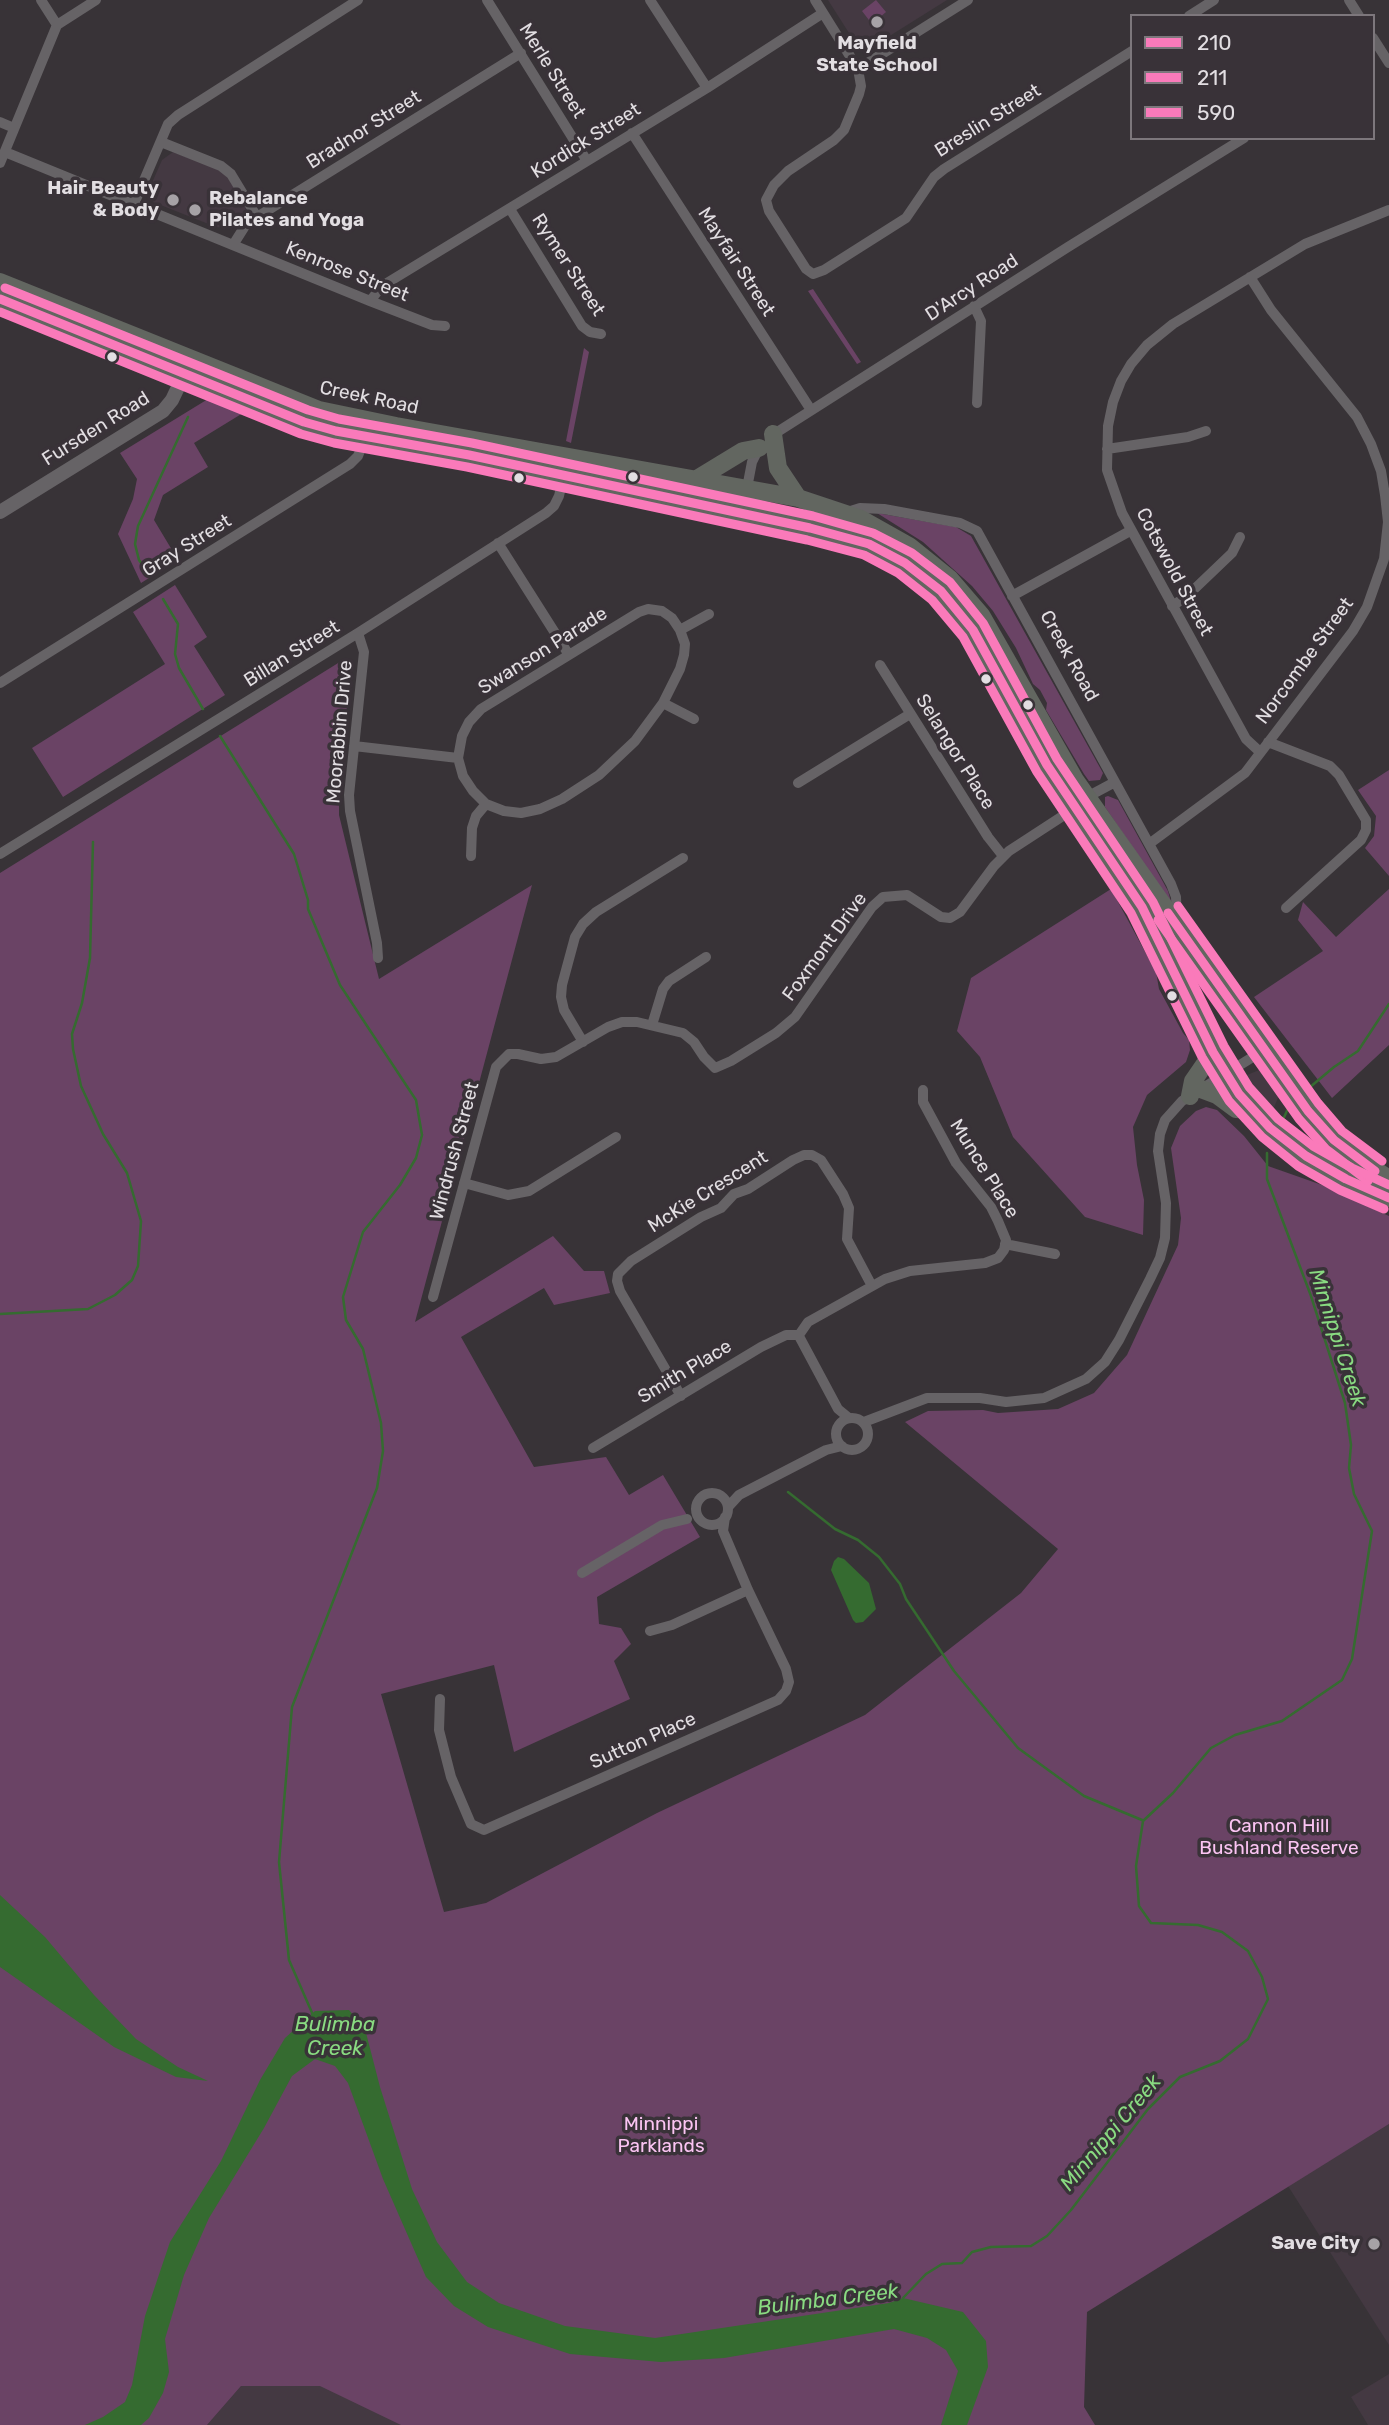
<!DOCTYPE html>
<style>
body{margin:0}
#map{position:relative;width:1389px;height:2425px;overflow:hidden;background:#383337;font-family:Rubik,sans-serif}
canvas{display:block}
.legend{position:absolute;left:1130px;top:14px;width:245px;height:126px;box-sizing:border-box;background:#393238;border:2px solid #7d777c;margin:0;padding:9px 12px;list-style:none;font-size:21px;color:#e2dee2}
.legend li{display:flex;align-items:center;gap:14px;height:35px}
.legend b{width:35px;border:2px solid #7d777c}
</style>
<div id="map">
<canvas width="1389" height="2425"></canvas>
<ul class="legend">
<li><b style="height:9px;background:#fa7aba"></b>210</li>
<li><b style="height:9px;background:#fa7aba"></b>211</li>
<li><b style="height:9px;background:#fa7aba"></b>590</li>
</ul>
</div>
<script>
const ctx = document.querySelector('canvas').getContext('2d');
ctx.lineJoin = 'round';
function fillPath(path, color) { ctx.fillStyle = color; ctx.fill(path, 'evenodd'); }
const shape = rows => new Path2D(rows.map(r => 'M' + r).join(''));
function stroke(path, color, width, dash) { ctx.strokeStyle = color; ctx.lineWidth = width; ctx.lineCap = dash ? 'butt' : 'round'; ctx.setLineDash(dash || []); ctx.stroke(path); }
function drawText(font, color, halo, rows, align = 'center') {
  ctx.font = font + ' Rubik,sans-serif'; ctx.lineWidth = 7; ctx.setLineDash([]); ctx.textBaseline = 'middle'; ctx.strokeStyle = halo; ctx.fillStyle = color; for (const [text, x, y, turn = 0] of rows) {
    ctx.save(); ctx.translate(x, y); ctx.rotate((+turn || 0) * Math.PI / 180); ctx.textAlign = isNaN(turn) ? turn : align; if (halo) ctx.strokeText(text, 0, 0); ctx.fillText(text, 0, 0); ctx.restore();
  }
}
fillPath(shape([
 [828,0,947,0,872,47,864,49,856,44],
 [173,152,224,171,245,204,246,211,238,221,227,228,216,227,153,202,149,196,151,185,162,160],
 [1259,1070,1264,1076,1271,1072,1282,1088,1273,1110,1266,1108,1262,1111,1240,1078],
 [1389,2124,1389,2345,1288,2186],
 [1389,2374,1389,2425,1368,2425,1351,2397],
 [325,2385,403,2425,207,2425,241,2386]
]), '#443942');
fillPath(shape([
 [876,0,886,12,872,24,862,11],
 [813,289,861,362,857,364,808,291],
 [584,348,589,352,571,443,566,441],
 [208,399,243,413,194,443,208,467,163,495,154,520,178,560,141,583,118,534,133,499,137,479,120,453],
 [877,513,956,527,971,536,1103,773,1100,780,1089,781,1084,774,1046,710,1047,703,1040,690,1033,684,1016,648,993,611,972,586,923,542],
 [175,585,207,637,194,646,225,695,63,797,32,748,165,664,133,612],
 [343,660,351,664,339,788,339,815,379,979,532,885,415,1322,553,1236,584,1271,604,1271,610,1293,554,1305,544,1288,461,1337,534,1467,606,1457,629,1495,663,1475,700,1537,597,1597,599,1624,621,1628,631,1644,614,1661,630,1699,514,1752,494,1665,381,1694,444,1912,486,1903,657,1813,865,1715,1021,1593,1058,1549,905,1422,928,1411,983,1410,998,1413,1058,1409,1094,1393,1127,1355,1178,1245,1181,1218,1171,1148,1180,1126,1196,1111,1206,1107,1217,1110,1244,1136,1268,1166,1322,1185,1389,1216,1389,2124,1087,2312,1084,2407,1095,2425,401,2425,320,2386,241,2386,207,2425,0,2425,0,873],
 [1389,770,1389,876,1365,848,1374,836,1376,816,1358,790],
 [1108,796,1118,800,1168,891,1172,905,1105,807,1105,797],
 [1111,889,1156,972,1159,989,1183,1033,1189,1040,1190,1050,1186,1062,1147,1095,1133,1127,1137,1165,1144,1200,1143,1235,1085,1217,1013,1137,980,1057,957,1031,971,978],
 [1389,889,1389,1045,1332,1098,1254,997,1323,951,1298,920,1303,902,1336,937]
]), '#6a4365');
fillPath(shape([
 [838,1557,844,1559,869,1583,876,1609,863,1622,856,1623,853,1620,831,1570,834,1561],
 [0,1895,45,1937,94,1995,136,2039,178,2067,208,2081,176,2077,114,2047,0,1967],
 [349,2010,365,2029,380,2087,412,2189,437,2242,467,2282,499,2303,565,2326,655,2338,889,2303,903,2298,963,2312,986,2341,988,2367,967,2425,941,2425,958,2371,946,2350,927,2338,894,2329,724,2358,661,2362,570,2354,488,2327,454,2306,426,2277,383,2179,348,2083,335,2066,315,2059,292,2076,264,2128,209,2218,184,2275,165,2339,169,2372,163,2393,149,2418,141,2425,85,2425,103,2417,125,2402,132,2385,145,2316,170,2242,221,2161,260,2080,285,2038,315,2011]
]), '#356b30');
stroke(shape([
 [148,573,139,560,135,544,138,526,188,417],
 [163,599,178,624,175,654,179,668,203,709],
 [220,736,294,854,308,900,308,909,340,985,416,1100,422,1135,416,1158,400,1185,363,1232,343,1297,346,1320,363,1349,381,1423,383,1451,377,1488,292,1707,279,1862,289,1960,313,2015],
 [1303,1093,1334,1067,1358,1051,1389,1004],
 [1281,1124,1291,1102],
 [0,1314,88,1309,115,1295,132,1280,138,1266,141,1221,127,1173,103,1134,81,1086,73,1049,72,1034,82,1003,90,958,93,842],
 [788,1492,835,1529,858,1540,879,1557,900,1584,906,1599,954,1671,1018,1748,1084,1796,1142,1820],
 [903,2298,926,2274,942,2264,962,2263,972,2252,991,2247,1031,2246,1047,2236,1071,2210,1148,2109,1180,2077,1220,2061,1248,2039,1268,1999,1262,1977,1248,1951,1222,1932,1198,1925,1151,1923,1139,1906,1136,1866,1143,1821,1173,1793,1211,1748,1235,1735,1282,1721,1342,1680,1352,1659,1372,1531,1354,1494,1349,1468,1351,1445,1345,1403,1311,1296,1267,1179,1267,1153]
]), '#356b30', 2.5);
stroke(shape([
 [41,0,57,25],
 [487,0,587,161],
 [650,0,707,88],
 [815,0,858,69,861,86,859,94,844,130,834,140,788,171,774,185,766,200,769,211,806,269,813,274,824,270,906,218,934,177,944,169,1132,51],
 [1349,0,1359,16],
 [1189,16,1214,0],
 [1373,38,1389,63],
 [858,69,968,0],
 [0,122,14,128],
 [632,133,811,410],
 [161,142,221,166,231,174,257,217],
 [5,152,370,301,432,325,445,326],
 [0,163,57,25,96,0],
 [134,204,168,124,178,115,358,0],
 [510,209,582,326,590,332,601,334],
 [233,245,245,226,257,217,521,53],
 [370,301,382,286,707,88,823,13],
 [974,306,981,321,977,403],
 [771,436,1068,247,1244,138],
 [1107,449,1188,437,1206,431],
 [747,488,753,500,758,504,796,516,807,526],
 [702,505,715,497,736,498,741,496,747,488,752,462,759,448],
 [844,513,860,508,884,509,960,523,977,531,1171,884,1176,897,1177,922],
 [498,543,569,655],
 [1012,596,1130,531],
 [1172,606,1186,597,1232,553,1240,537],
 [648,609,662,611,672,618,680,630,685,644,684,655,680,669,663,703,635,741,599,775,562,799,540,809,521,813,504,811,486,804,473,791,463,776,458,758,462,736,469,722,481,709,639,612,648,609],
 [680,630,709,614],
 [358,633,364,652,349,795,350,811,377,943,378,958],
 [880,665,988,837,1003,856],
 [0,683,350,464,358,456,367,433],
 [663,703,694,719],
 [1268,742,1330,766,1339,775,1366,820,1366,830,1361,840,1286,908],
 [354,746,458,758],
 [1260,752,1246,739,1122,513,1107,470,1108,426,1113,402,1121,381,1131,364,1147,345,1173,324,1305,244,1389,210],
 [798,783,910,714],
 [1149,844,1245,773,1353,631,1367,607,1384,559,1388,522,1385,495,1381,471,1371,444,1357,417,1271,310,1250,277],
 [0,854,358,633,546,513,554,506,559,496,568,456],
 [471,856,472,828,476,816,486,804],
 [652,1025,663,989,669,981,706,957],
 [583,1042,564,1010,561,997,562,985,575,937,583,924,596,912,683,858],
 [464,1183,508,1195,529,1191,616,1137],
 [1005,1244,1055,1254],
 [433,1297,496,1067,509,1054,518,1054,541,1059,556,1057,608,1027,622,1022,637,1022,683,1033,694,1042,704,1057,715,1068,731,1061,776,1033,795,1017,872,907,883,897,907,895,941,917,950,918,960,912,994,866,1009,851,1075,808,1087,797,1115,782],
 [681,1396,620,1291,617,1281,618,1274,631,1261,701,1217,721,1208,734,1194,748,1189,793,1160,804,1155,812,1155,821,1160,843,1194,849,1208,847,1239,872,1286],
 '836 1434a16 16 0 1 1 32 0a16 16 0 1 1-32 0Z',
 [849,1418,838,1409,800,1338,799,1335,808,1322,885,1279,910,1271,985,1263,998,1258,1004,1250,1006,1240,998,1221,991,1207,956,1163,923,1102,923,1090],
 [864,1422,927,1398,980,1398,1006,1402,1044,1398,1086,1379,1105,1362,1119,1340,1150,1279,1160,1258,1165,1238,1166,1203,1158,1151,1160,1134,1165,1120,1182,1101,1264,1050],
 [593,1448,761,1347,786,1335,799,1335],
 '696 1509a16 16 0 1 1 32 0a16 16 0 1 1-32 0Z',
 [728,1507,739,1495,826,1450,842,1446],
 [582,1573,662,1525,687,1519],
 [650,1631,672,1625,748,1590],
 [440,1699,439,1730,451,1777,471,1824,484,1830,778,1700,786,1691,789,1682,786,1669,748,1590,723,1531,725,1517]
]), '#666366', 10);
stroke(shape([
 [0,512,163,411,172,400,189,364]
]), '#666366', 14);
stroke(shape([
 [0,282,319,410,396,426,798,498,861,519,909,546,950,579,981,615,1075,780,1308,1111,1346,1150,1389,1179],
 [0,299,304,422,336,431,469,455,810,528,869,544,905,563,941,591,973,630,1047,765,1142,907,1213,1052,1239,1094,1270,1128,1306,1156,1346,1179,1389,1198],
 [773,434,778,468,798,498],
 [697,479,743,451,759,448],
 [1201,1089,1217,1095,1236,1109,1252,1110],
 [1190,1096,1193,1081,1213,1052]
]), '#626660', 18);
stroke(shape([
 [0,299,304,422,336,431,469,455,810,528,869,544,905,563,941,591,973,630,1047,765,1142,907,1213,1052,1239,1094,1270,1128,1306,1156,1346,1179,1389,1198],
 [1168,913,1308,1111,1334,1140,1375,1171]
]), '#fa7aba', 9);
stroke(shape([
 [0,312,301,434,334,443,467,467,807,540,864,555,898,573,932,600,963,637,1037,772,1131,913,1202,1057,1229,1101,1262,1137,1298,1166,1340,1190,1384,1209],
 [1158,920,1299,1119,1326,1149,1368,1181]
]), '#fa7aba', 9);
stroke(shape([
 [5,288,308,410,339,419,472,443,813,516,873,533,912,553,950,582,983,623,1057,759,1153,902,1224,1046,1249,1087,1278,1119,1313,1146,1352,1168,1389,1185],
 [1178,906,1318,1103,1342,1131,1382,1161]
]), '#fa7aba', 9);
for (const [x, y, r, color] of [
 [877,22,7,"#a6a2a6"],
 [173,200,7,"#a6a2a6"],
 [195,210,7,"#a6a2a6"],
 [112,357,6,"#e2dee2"],
 [633,477,6,"#e2dee2"],
 [519,478,6,"#e2dee2"],
 [986,679,6,"#e2dee2"],
 [1028,705,6,"#e2dee2"],
 [1172,996,6,"#e2dee2"],
 [1374,2244,7,"#a6a2a6"]
]) { const dot = new Path2D(); dot.arc(x, y, r, 0, 2 * Math.PI); ctx.fillStyle = color; ctx.fill(dot); stroke(dot, '#393238', 2.5); }
drawText('bold 19px', '#e2dee2', '#393238', [
 ["Mayfield",877,44,"center"],
 ["State School",877,66,"center"],
 ["Hair Beauty",159,189],
 ["& Body",159,211],
 ["Rebalance",209,199,"left"],
 ["Pilates and Yoga",209,221,"left"],
 ["Save City",1360,2244]
], 'right');
drawText('19px', '#e2dee2', '#393238', [
 ["Merle Street",552,71,58],
 ["Breslin Street",988,121,-32],
 ["Bradnor Street",364,130,-32],
 ["Kordick Street",586,141,-32],
 ["Mayfair Street",736,262,57],
 ["Rymer Street",568,265,57],
 ["Kenrose Street",347,272,22],
 ["D'Arcy Road",972,288,-33],
 ["Creek Road",369,398,12],
 ["Fursden Road",96,429,-32],
 ["Gray Street",187,546,-32],
 ["Cotswold Street",1174,572,62],
 ["Swanson Parade",543,651,-32],
 ["Billan Street",292,654,-32],
 ["Creek Road",1069,656,61],
 ["Norcombe Street",1305,661,-54],
 ["Moorabbin Drive",340,732,-85],
 ["Selangor Place",955,752,58],
 ["Foxmont Drive",825,947,-54],
 ["Windrush Street",455,1151,-75],
 ["Munce Place",984,1169,58],
 ["McKie Crescent",708,1192,-32],
 ["Smith Place",685,1372,-31],
 ["Sutton Place",643,1741,-24]
]);
drawText('19px', '#fbc4f3', '#393238', [
 ["Cannon Hill",1279,1827],
 ["Bushland Reserve",1279,1849],
 ["Minnippi",661,2125],
 ["Parklands",661,2147]
]);
drawText('italic 21px', '#89da81', '#393238', [
 ["Minnippi Creek",1337,1338,72],
 ["Bulimba",335,2025],
 ["Creek",335,2049],
 ["Minnippi Creek",1111,2133,-50],
 ["Bulimba Creek",828,2300,-7]
]);
</script>
